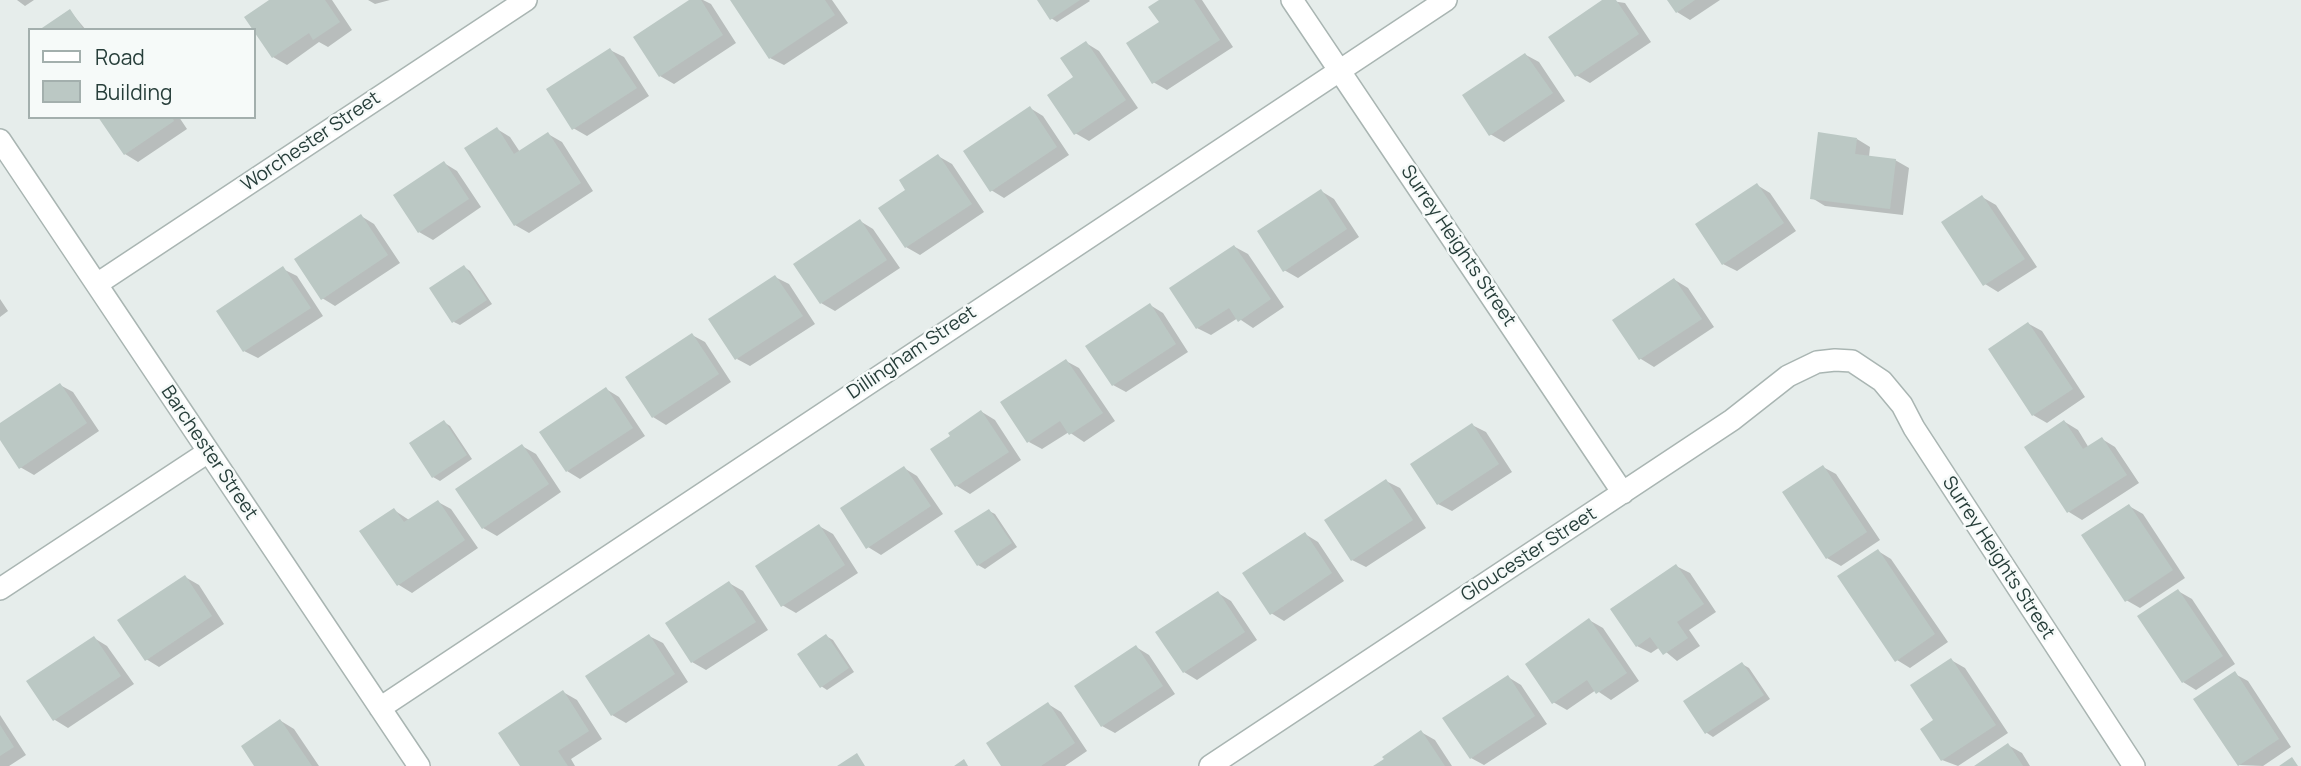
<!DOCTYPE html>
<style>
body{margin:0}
#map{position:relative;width:2301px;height:766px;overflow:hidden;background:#e6edeb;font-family:Manrope,sans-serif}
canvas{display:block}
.legend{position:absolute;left:28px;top:28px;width:228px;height:91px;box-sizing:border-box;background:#f6faf9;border:2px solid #a3afad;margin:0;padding:9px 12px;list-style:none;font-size:21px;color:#273e3a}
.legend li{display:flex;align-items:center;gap:14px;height:35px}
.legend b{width:35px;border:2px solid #a3afad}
</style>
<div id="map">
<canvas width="2301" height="766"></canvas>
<ul class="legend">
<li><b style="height:9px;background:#fff"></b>Road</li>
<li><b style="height:19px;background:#bbc8c4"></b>Building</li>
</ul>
</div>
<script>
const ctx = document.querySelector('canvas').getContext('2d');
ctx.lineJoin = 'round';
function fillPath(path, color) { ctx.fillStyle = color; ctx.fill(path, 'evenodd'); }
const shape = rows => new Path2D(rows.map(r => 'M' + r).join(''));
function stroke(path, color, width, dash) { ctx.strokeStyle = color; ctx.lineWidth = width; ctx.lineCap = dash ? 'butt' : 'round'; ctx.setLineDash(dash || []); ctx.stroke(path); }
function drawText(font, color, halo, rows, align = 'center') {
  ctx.font = font + ' Manrope,sans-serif'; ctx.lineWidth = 5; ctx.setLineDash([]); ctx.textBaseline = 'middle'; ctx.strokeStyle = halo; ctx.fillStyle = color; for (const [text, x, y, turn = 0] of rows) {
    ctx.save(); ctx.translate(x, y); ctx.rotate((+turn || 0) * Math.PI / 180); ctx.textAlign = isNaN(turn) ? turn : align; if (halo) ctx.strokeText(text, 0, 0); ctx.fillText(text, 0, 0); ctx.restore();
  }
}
fillPath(shape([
 [17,0,34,0,25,6],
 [273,0,332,0,352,30,328,47,319,42,287,65,273,57],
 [368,0,390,0,375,4],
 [692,0,703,0,711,4,736,43,674,84,660,76],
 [732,0,832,0,848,23,784,65,770,58],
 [1039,0,1089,0,1090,1,1057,22,1051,18],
 [1162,0,1202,0,1233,47,1167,90,1153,82],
 [1605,0,1625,3,1651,42,1590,83,1576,75],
 [1669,0,1720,0,1690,20,1677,12],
 [70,11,86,30,42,30],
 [1086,43,1099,51,1138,108,1089,141,1075,133],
 [610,50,624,57,649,96,587,136,573,128],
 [1526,55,1539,62,1565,101,1504,142,1490,134],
 [1030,108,1043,116,1069,155,1004,198,991,190],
 [101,117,179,117,187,129,138,162,125,154],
 [497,129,510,137,520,152,548,134,562,142,593,191,529,233,515,225],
 [1857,139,1870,147,1869,157,1895,160,1909,168,1903,215,1825,206,1812,198],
 [938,156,952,164,984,212,920,255,906,247,907,190],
 [444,163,457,171,481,207,433,240,419,232],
 [1757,185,1770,193,1796,231,1737,271,1723,264],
 [1321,191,1334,199,1359,237,1298,278,1284,270],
 [1982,197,1996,205,2037,267,1998,292,1985,284],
 [361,216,374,224,400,263,335,306,322,298],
 [860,221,873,229,900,268,835,311,821,303],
 [1235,247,1248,254,1284,307,1253,328,1238,318,1211,335,1197,328],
 [464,267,470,271,492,304,460,325,454,322],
 [283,269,297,276,323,316,258,358,244,351],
 [775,277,789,284,815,324,750,366,737,359],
 [1675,280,1688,288,1714,327,1654,367,1641,359,1615,320],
 [0,299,8,311,0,317],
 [1150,305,1163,313,1188,352,1126,392,1113,385],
 [2029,324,2042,331,2085,397,2047,423,2033,415],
 [692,335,705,342,731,382,666,425,653,417],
 [1066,361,1079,368,1115,421,1084,442,1069,432,1042,449,1029,442],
 [60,385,73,392,99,431,34,475,20,467,0,437,0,425],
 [606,389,619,397,645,436,580,479,567,471],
 [982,412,995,420,1021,460,970,494,957,486,933,450],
 [444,422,450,426,472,459,440,481,433,477],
 [2065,422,2078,430,2089,448,2102,439,2115,447,2139,483,2082,520,2069,512,2026,447],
 [1472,425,1486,432,1512,472,1452,511,1438,504],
 [522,446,536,454,561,492,497,536,483,528],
 [1823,467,1836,474,1880,540,1841,566,1827,558],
 [904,468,917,476,943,514,881,555,868,547],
 [1386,481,1400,488,1426,528,1366,567,1352,560],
 [438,502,451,509,478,548,412,593,399,585,362,531,394,510,409,520],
 [2129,506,2143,514,2185,578,2140,608,2126,600],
 [989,511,995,514,1017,547,985,569,978,565],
 [819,526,833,534,858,573,796,613,782,605],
 [1305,534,1318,542,1344,581,1284,621,1271,613],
 [1878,551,1891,559,1948,642,1910,668,1897,660],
 [1676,566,1690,573,1716,612,1689,630,1700,646,1677,661,1660,647,1651,653,1637,646],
 [185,577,199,585,224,624,159,667,146,659],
 [729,583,743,591,768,630,706,670,692,662],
 [2178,591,2192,599,2235,664,2196,690,2183,682],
 [1218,593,1231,601,1257,640,1197,680,1184,672],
 [1589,620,1603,628,1639,681,1611,700,1596,690,1567,710,1553,702],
 [649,636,663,643,688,682,626,723,612,715],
 [826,636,833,640,854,672,827,690,821,686],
 [94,638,107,646,134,684,68,728,55,720,29,681],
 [1136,647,1149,655,1175,694,1115,733,1102,726],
 [1951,660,1965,668,2008,733,1958,766,1942,760,1936,721],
 [1742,664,1749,668,1770,699,1713,737,1707,733,1686,701],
 [2235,674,2248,681,2291,747,2263,766,2239,765],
 [1508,677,1521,685,1547,724,1484,765,1471,758],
 [563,692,577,700,602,739,571,759,575,766,522,766],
 [1048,704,1061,712,1087,751,1065,766,1003,766],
 [0,715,26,755,9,766,0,766],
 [281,721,294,729,319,766,256,766],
 [1421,732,1435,740,1452,766,1375,766],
 [2008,745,2022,753,2030,766,1977,766]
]), '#0003');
fillPath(shape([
 [269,0,325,0,340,22,313,40,309,33,272,58,244,17],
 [689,0,701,0,723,35,659,77,633,37],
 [730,0,825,0,835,15,769,59],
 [1037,0,1080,0,1050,20],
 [1159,0,1194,0,1220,40,1152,84,1126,43,1159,22,1148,7],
 [1602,0,1616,0,1639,34,1575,77,1548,37],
 [1667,0,1695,0,1676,13],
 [70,9,84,30,39,30],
 [1086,41,1126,100,1074,135,1047,95,1073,77,1060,58],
 [610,48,637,88,572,130,546,89],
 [1525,53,1553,93,1489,136,1462,95],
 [1030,106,1057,147,990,192,963,151],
 [98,117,172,117,174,121,124,155],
 [497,127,514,154,548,132,581,183,514,226,464,148],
 [1818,132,1857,138,1855,154,1896,159,1890,209,1810,199],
 [938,154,972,204,905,248,878,208,905,190,899,180],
 [444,161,469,199,418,233,393,195],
 [1757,183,1784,223,1722,265,1695,224],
 [1321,189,1347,229,1283,272,1257,231],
 [1982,195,2025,259,1983,286,1941,222],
 [361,214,388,255,321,300,294,259],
 [860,219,887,260,820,304,793,264],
 [1234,245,1271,299,1238,322,1229,308,1196,329,1169,288],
 [464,265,487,300,452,323,429,288],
 [283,266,311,308,243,352,216,311],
 [775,275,803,316,735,360,708,319],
 [1674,278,1702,319,1639,360,1612,320],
 [1150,303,1176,344,1112,386,1085,346],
 [2028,322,2073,389,2032,416,1988,349],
 [692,333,719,374,652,418,625,377],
 [1066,359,1103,413,1069,435,1060,421,1027,443,1000,402],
 [60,383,87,423,19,469,0,440,0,423],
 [606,387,633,428,566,472,539,432],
 [981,410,1009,452,955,487,930,449,950,436,948,433],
 [444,420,467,455,432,478,409,443],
 [2064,420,2083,449,2102,437,2127,475,2067,513,2024,447],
 [1472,423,1499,464,1437,505,1410,464],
 [522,444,549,484,482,529,455,489],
 [1823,465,1867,532,1826,559,1782,492],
 [904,466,931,506,866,549,840,508],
 [1386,479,1413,520,1351,561,1324,520],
 [438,500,465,540,397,586,359,531,394,508,404,522],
 [2129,504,2173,570,2125,602,2081,535],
 [989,509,1012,543,977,566,954,531],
 [819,524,845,565,781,607,755,566],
 [1305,532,1332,573,1270,615,1242,573],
 [1878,549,1935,634,1895,662,1837,576],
 [1676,564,1704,604,1677,622,1688,638,1663,655,1650,637,1636,647,1610,609],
 [185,575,212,616,145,661,117,620],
 [729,581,756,622,691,663,665,623],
 [2178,589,2223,656,2182,683,2137,616],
 [1218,591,1245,632,1183,673,1155,632],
 [1589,618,1627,673,1596,694,1587,680,1552,704,1525,664],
 [649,634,675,674,611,716,585,676],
 [826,634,849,668,820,688,797,654],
 [94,636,121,676,53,721,26,681],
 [1136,645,1163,686,1101,727,1074,686],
 [1951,658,1996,725,1941,761,1920,729,1933,720,1910,685],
 [1742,662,1764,695,1705,734,1683,701],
 [2235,671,2279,739,2238,766,2193,699],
 [1508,675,1535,716,1470,759,1442,718],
 [563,690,589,731,558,751,568,766,520,766,498,733],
 [1048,702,1075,743,1041,766,1001,766,986,743],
 [280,719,312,766,254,766,241,746],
 [0,725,14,747,0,756],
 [1421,730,1445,766,1373,766,1384,759,1382,757],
 [2008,743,2023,766,1974,766],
 [857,753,865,766,837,766],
 [2292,757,2298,766,2279,766],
 [964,759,968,766,954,766]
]), '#bbc8c4');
const street = shape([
 [1292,0,1623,493],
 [0,140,419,766],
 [97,284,526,0],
 [0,589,208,452],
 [380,708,1446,0],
 [1210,766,1732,420,1788,376,1817,362,1835,360,1852,361,1882,381,1902,405,1914,428,2134,766]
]);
stroke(street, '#a9b5b2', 24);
stroke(street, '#fff', 21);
drawText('19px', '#273e3a', '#f6faf9', [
 ["Worchester Street",311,142,-34],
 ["Surrey Heights Street",1458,246,56],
 ["Dillingham Street",912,353,-34],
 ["Barchester Street",209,453,56],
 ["Gloucester Street",1529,555,-33],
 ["Surrey Heights Street",1998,558,57]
]);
</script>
